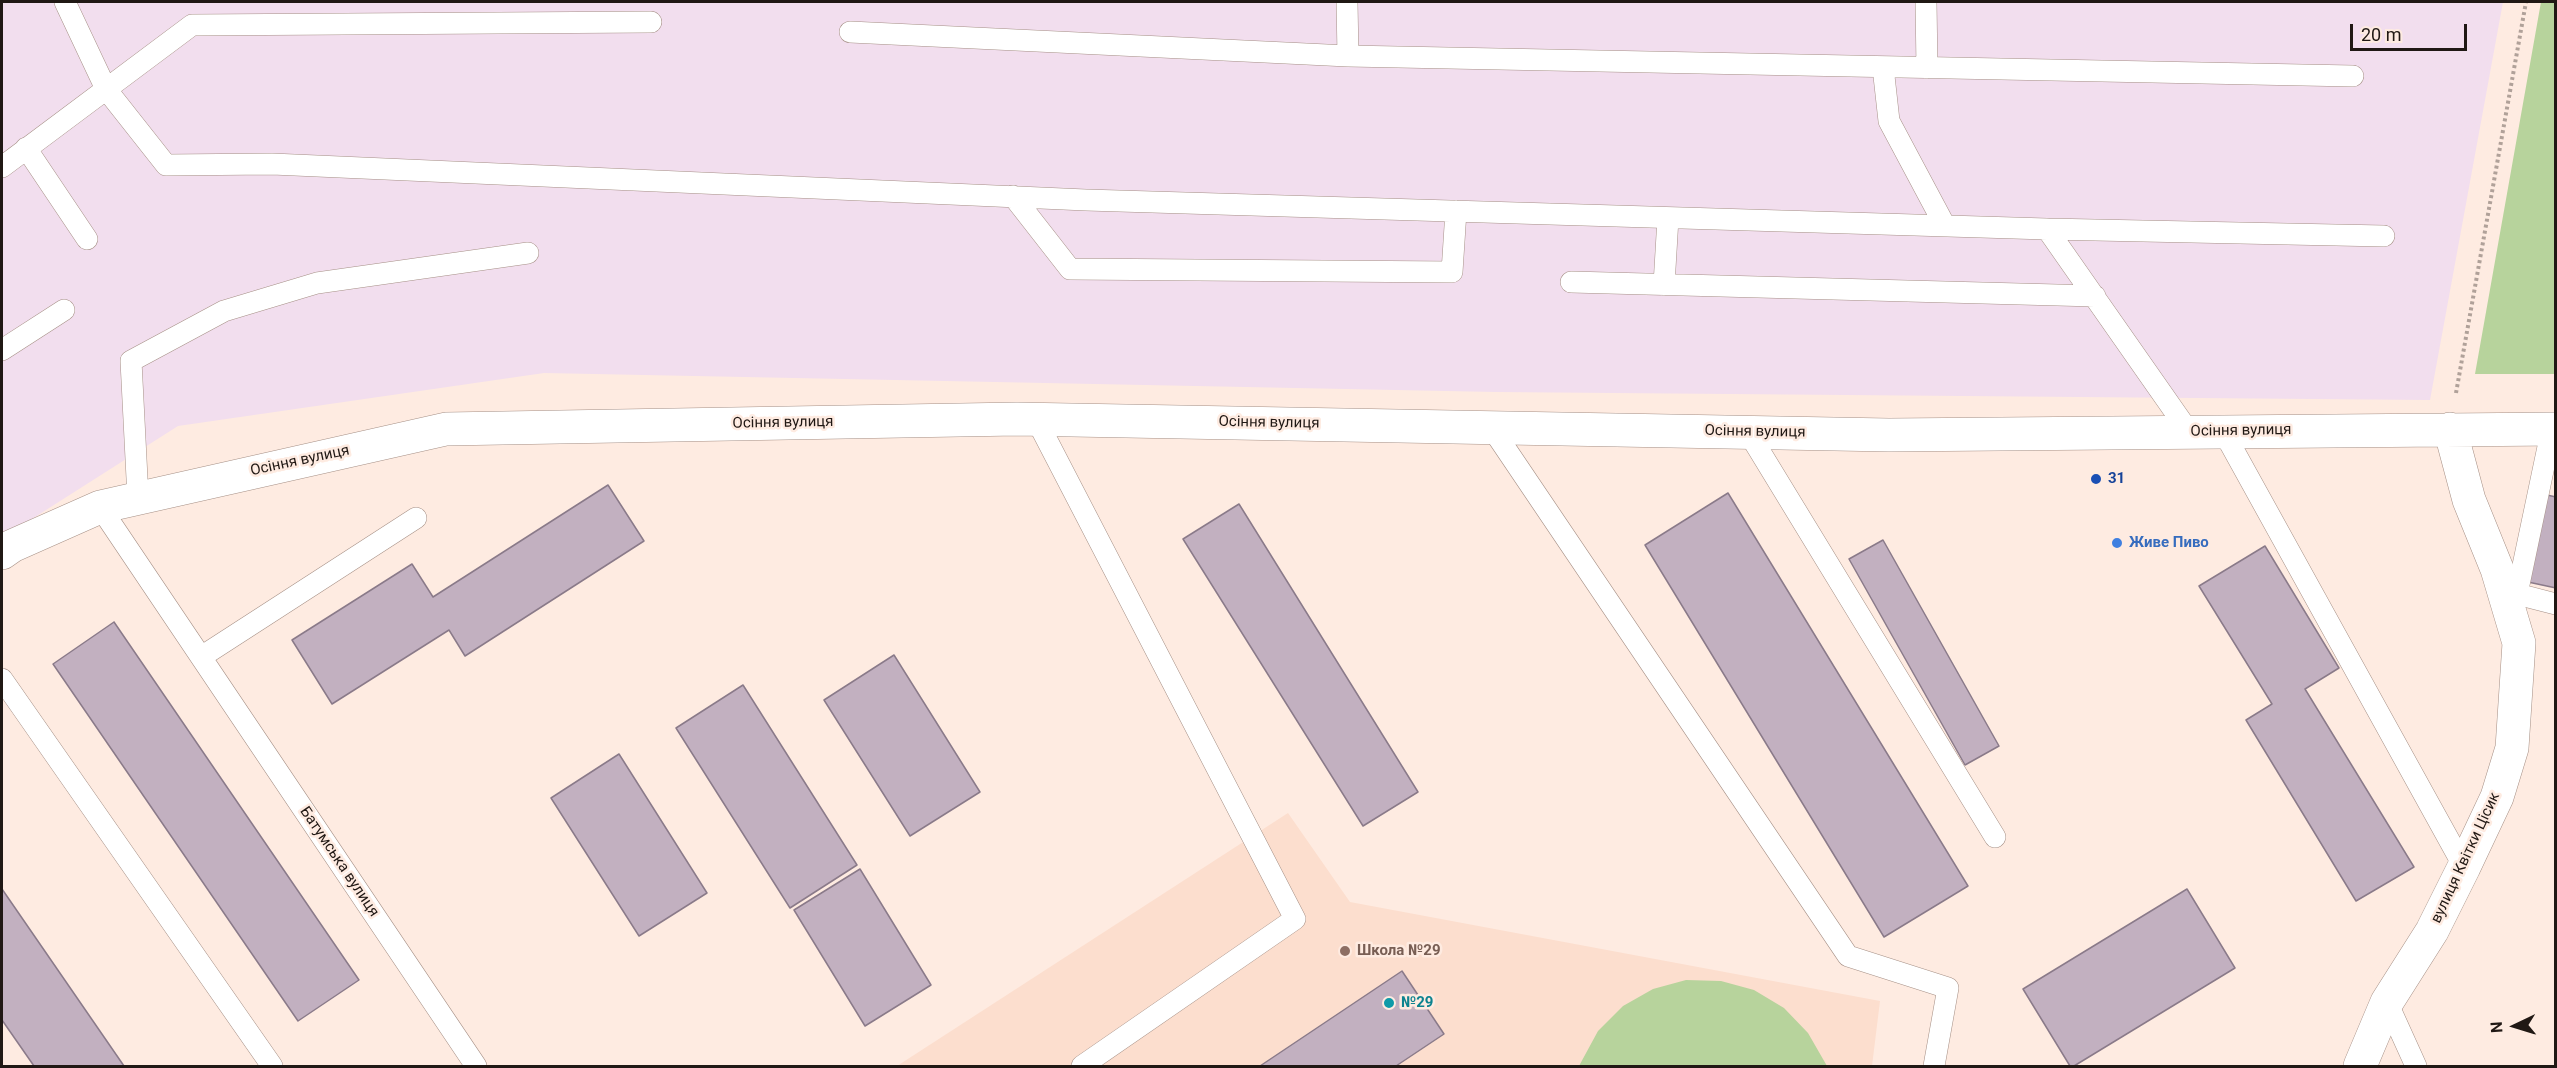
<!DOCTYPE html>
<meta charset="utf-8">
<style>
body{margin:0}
#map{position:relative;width:2557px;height:1068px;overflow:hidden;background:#feebe1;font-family:Roboto,sans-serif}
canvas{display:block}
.frame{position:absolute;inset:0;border:3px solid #201814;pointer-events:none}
.north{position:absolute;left:2485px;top:996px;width:60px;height:60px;-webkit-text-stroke:4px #feebe1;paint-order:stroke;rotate:266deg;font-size:16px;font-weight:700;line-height:24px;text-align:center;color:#201814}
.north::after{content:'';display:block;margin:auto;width:21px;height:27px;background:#201814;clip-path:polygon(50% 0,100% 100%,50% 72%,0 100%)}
.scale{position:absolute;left:2350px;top:24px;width:117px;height:27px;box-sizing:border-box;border:3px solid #201814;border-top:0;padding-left:8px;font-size:18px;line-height:21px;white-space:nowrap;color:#201814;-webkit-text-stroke:4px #feebe1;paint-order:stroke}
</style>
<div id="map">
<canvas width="2557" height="1068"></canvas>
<div class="frame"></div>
<div class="north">N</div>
<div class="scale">20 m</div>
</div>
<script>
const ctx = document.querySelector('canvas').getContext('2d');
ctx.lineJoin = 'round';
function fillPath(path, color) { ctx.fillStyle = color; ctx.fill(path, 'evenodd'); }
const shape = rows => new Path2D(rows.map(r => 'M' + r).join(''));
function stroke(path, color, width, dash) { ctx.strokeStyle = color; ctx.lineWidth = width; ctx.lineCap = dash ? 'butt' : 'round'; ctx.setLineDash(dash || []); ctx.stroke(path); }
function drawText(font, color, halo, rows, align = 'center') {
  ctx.font = font + ' Roboto,sans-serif'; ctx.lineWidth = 5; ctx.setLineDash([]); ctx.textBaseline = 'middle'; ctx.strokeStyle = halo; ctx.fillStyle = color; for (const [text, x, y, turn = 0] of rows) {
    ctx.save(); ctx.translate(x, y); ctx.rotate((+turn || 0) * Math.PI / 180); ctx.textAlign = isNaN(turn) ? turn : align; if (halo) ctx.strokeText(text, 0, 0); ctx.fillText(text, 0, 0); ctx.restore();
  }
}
fillPath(shape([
 [2,2,2503,2,2430,400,1496,392,544,373,178,426,2,538]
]), '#f2deee');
fillPath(shape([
 [1288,813,1350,902,1880,1001,1872,1066,897,1066]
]), '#fcdece');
fillPath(shape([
 [2541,2,2556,2,2555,374,2475,374],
 [1686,980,1721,981,1754,990,1784,1008,1808,1033,1827,1066,1579,1066,1598,1031,1623,1006,1653,989]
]), '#b7d39c');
const building = shape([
 [608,485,644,541,465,656,449,630,332,704,292,640,412,564,433,597,608,485],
 [1728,493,1968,886,1884,937,1645,545,1728,493],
 [2547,495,2556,497,2556,588,2528,582,2547,495],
 [1239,504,1418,792,1363,826,1183,539,1239,504],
 [1883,540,1999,746,1965,765,1849,559,1883,540],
 [2265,546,2339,668,2305,689,2414,867,2356,901,2246,720,2272,704,2199,586,2265,546],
 [114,622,359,980,298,1021,53,664,114,622],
 [894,655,980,792,910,836,824,700,894,655],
 [743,685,857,865,790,908,676,728,743,685],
 [619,754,707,893,639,936,551,798,619,754],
 [860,869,931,985,865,1026,794,910,860,869],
 [2,889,124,1066,34,1066,2,1020,2,889],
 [2187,889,2235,968,2074,1066,2070,1066,2023,989,2187,889],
 [1402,971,1444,1034,1396,1066,1260,1066,1402,971]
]);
fillPath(building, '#c2b0c0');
stroke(building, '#8a7a89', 1.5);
const lane = shape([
 [65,2,106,89,166,165,272,164,1086,200,2047,229,2189,432],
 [1347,2,1348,56],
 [1926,2,1927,68],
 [850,32,1348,56,2353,76],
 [1883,67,1889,121,1945,226],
 [26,148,87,239],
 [2,167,192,25,651,22],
 [1013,196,1070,269,1452,272,1456,211],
 [2047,229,2384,236],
 [1571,282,2095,296],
 [1664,285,1668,218],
 [2,350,64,310],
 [1036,419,1295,919,1082,1066],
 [1491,427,1848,956,1948,988,1934,1066],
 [2552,428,2517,594,2556,604],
 [2223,431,2464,867],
 [1748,432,1995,837],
 [138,498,131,361,224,311,317,283,528,253],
 [100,507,476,1066],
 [201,657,416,518],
 [2,679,272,1066],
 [2387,1002,2416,1066]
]);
const street = shape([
 [2,553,12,546,100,507,446,429,1017,419,1889,435,2556,429],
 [2360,1066,2387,1002,2432,931,2464,867,2497,797,2512,748,2519,643,2497,569,2469,500,2450,429]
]);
stroke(lane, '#a69086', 22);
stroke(street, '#a69086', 34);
stroke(shape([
 [2456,393,2526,2]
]), '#b0a199', 4, [3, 3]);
stroke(lane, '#fff', 21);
stroke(street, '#fff', 33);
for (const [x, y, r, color] of [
 [2096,479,6,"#1a4fb4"],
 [2117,543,6,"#3f7fe0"],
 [1345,951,6,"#8d6e63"],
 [1389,1003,6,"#0f9aa8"]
]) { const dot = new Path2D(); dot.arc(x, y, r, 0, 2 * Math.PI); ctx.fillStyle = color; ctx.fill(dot); stroke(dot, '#feebe1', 2); }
drawText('15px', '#201814', '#feebe1', [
 ["Осіння вулиця",783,423,-1],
 ["Осіння вулиця",1269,423,1],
 ["Осіння вулиця",2241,431,-1],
 ["Осіння вулиця",1755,432,1],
 ["Осіння вулиця",300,461,-12],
 ["вулиця Квітки Цісик",2466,858,-65],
 ["Батумська вулиця",339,862,56]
]);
drawText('bold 15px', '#164399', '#feebe1', [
 ["31",2108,479]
], 'left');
drawText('bold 15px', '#366cbe', '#feebe1', [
 ["Живе Пиво",2129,543]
], 'left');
drawText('bold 15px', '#785e54', '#feebe1', [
 ["Школа №29",1357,951]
], 'left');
drawText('bold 15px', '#0d838f', '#feebe1', [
 ["№29",1401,1003]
], 'left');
</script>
